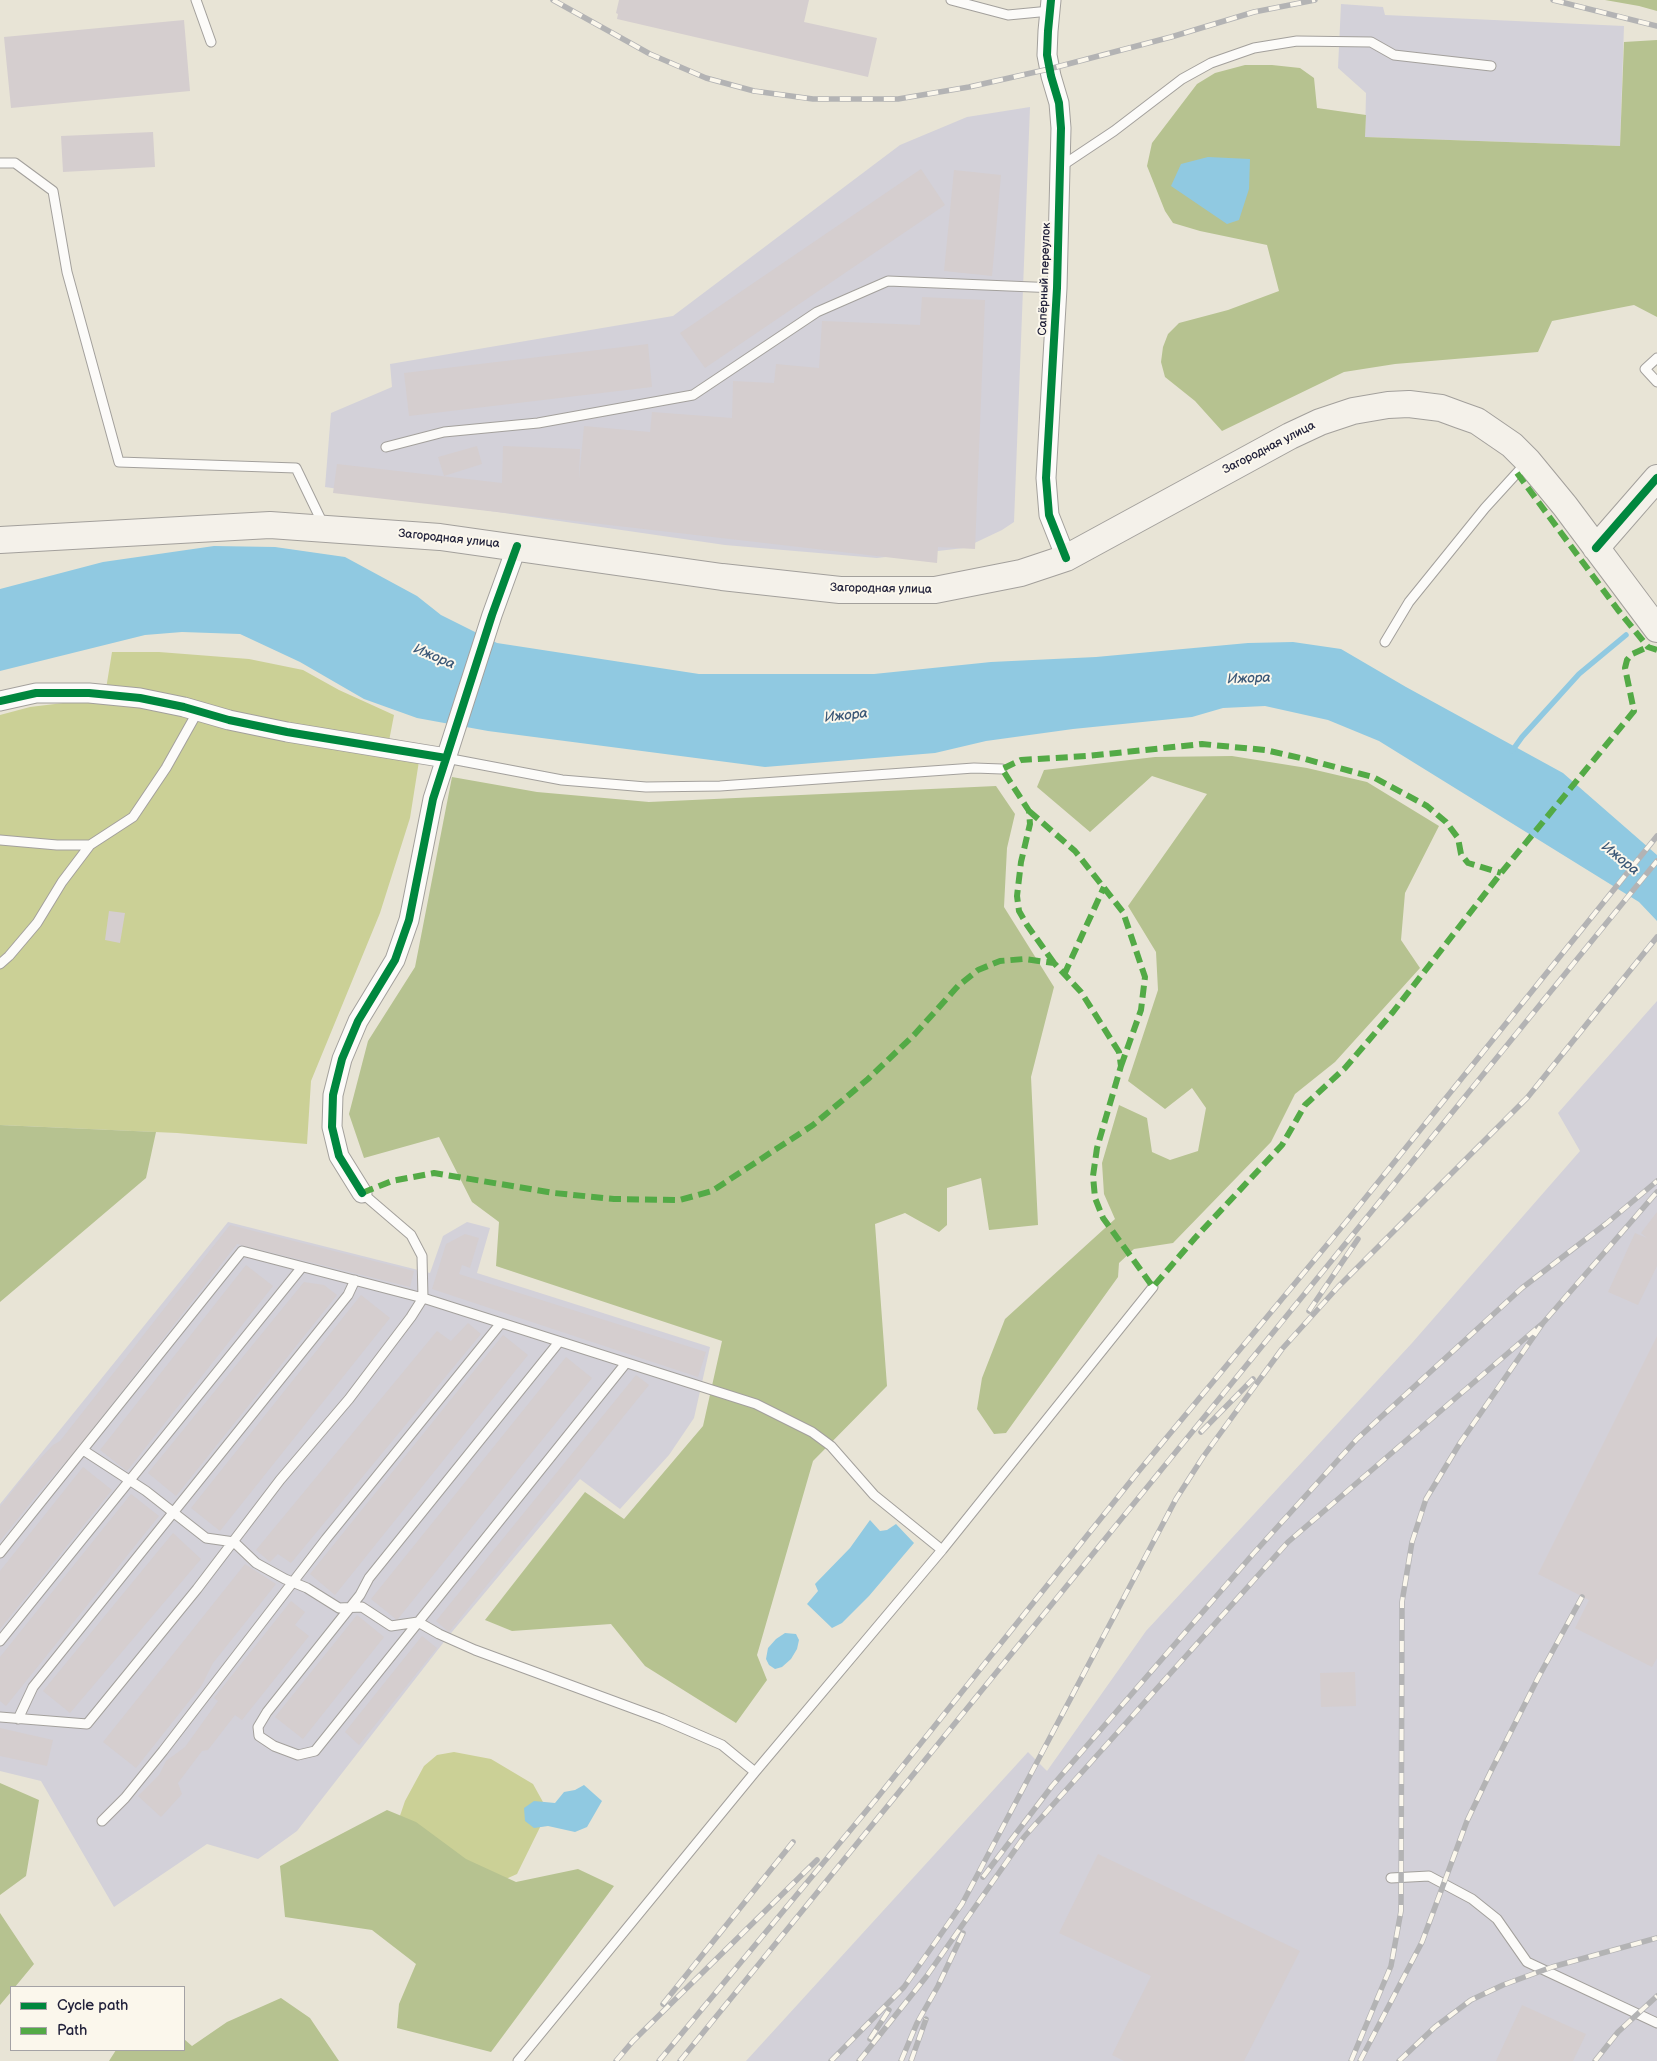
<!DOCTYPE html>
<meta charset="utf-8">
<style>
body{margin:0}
#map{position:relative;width:1657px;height:2061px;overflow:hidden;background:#e8e4d6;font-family:"Balsamiq Sans",sans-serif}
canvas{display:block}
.legend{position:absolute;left:10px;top:1986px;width:175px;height:65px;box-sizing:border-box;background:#fbf7ec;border:1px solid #a4a2a5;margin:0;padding:6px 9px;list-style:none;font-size:15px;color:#22223b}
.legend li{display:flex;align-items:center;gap:10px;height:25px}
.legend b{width:25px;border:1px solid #a4a2a5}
</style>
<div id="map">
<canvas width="1657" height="2061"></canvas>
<ul class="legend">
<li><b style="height:6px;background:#00873e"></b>Cycle path</li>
<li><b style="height:6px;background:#53aa46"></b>Path</li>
</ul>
</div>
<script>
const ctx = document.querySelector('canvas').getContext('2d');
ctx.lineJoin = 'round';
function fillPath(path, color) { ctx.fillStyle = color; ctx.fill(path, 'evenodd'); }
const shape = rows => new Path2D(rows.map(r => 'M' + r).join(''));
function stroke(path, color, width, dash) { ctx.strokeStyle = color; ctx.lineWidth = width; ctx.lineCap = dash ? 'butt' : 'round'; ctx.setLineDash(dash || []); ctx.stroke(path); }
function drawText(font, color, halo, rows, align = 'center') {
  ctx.font = font + ' "Balsamiq Sans",sans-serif'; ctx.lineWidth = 4; ctx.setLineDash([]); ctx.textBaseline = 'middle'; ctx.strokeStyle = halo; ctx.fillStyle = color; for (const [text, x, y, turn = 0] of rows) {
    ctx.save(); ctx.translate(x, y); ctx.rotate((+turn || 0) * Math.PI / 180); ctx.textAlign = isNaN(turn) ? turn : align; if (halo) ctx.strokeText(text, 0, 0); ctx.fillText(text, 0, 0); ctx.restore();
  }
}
fillPath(shape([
 [1341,4,1383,7,1385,15,1624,26,1620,146,1365,137,1366,93,1338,68],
 [1030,107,1014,522,1002,530,964,548,877,558,725,545,325,487,331,413,392,387,390,364,673,316,900,145,967,117],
 [1657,1001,1657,2061,746,2061,1028,1752,1047,1771,1146,1631,1412,1343,1580,1151,1558,1113],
 [228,1222,430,1273,443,1236,467,1222,490,1228,477,1273,710,1347,694,1418,669,1455,620,1509,580,1479,447,1638,297,1831,258,1859,207,1844,114,1907,41,1781,0,1771,0,1504]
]), '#d3d1d9');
fillPath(shape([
 [112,652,159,652,249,659,303,670,339,690,394,715,389,741,106,689],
 [88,700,137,703,419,761,410,818,380,913,311,1081,307,1144,177,1133,0,1125,0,715,30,707],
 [454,1752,491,1759,533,1784,548,1811,517,1874,488,1887,390,1845,405,1801,424,1766,437,1755]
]), '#cbd096');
fillPath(shape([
 [1605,0,1657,0,1657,11,1639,6],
 [1657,40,1657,317,1634,305,1552,321,1538,352,1395,364,1344,372,1222,431,1195,401,1165,377,1161,362,1163,347,1168,334,1179,323,1228,310,1279,291,1267,245,1200,231,1173,223,1165,211,1147,166,1152,143,1197,84,1215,73,1245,65,1272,65,1300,68,1314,78,1317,108,1366,115,1365,137,1620,146,1624,42],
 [1232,756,1307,768,1367,782,1439,826,1405,893,1401,940,1420,968,1335,1062,1295,1094,1271,1142,1173,1243,1134,1249,1119,1263,1118,1277,1006,1433,994,1434,977,1409,982,1378,1005,1319,1115,1219,1104,1194,1102,1163,1119,1105,1147,1118,1152,1152,1170,1160,1198,1151,1206,1108,1192,1088,1165,1109,1128,1081,1158,990,1156,952,1128,906,1207,794,1152,776,1090,832,1037,787,1044,770,1155,757],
 [452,777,537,792,649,802,996,786,1015,814,1007,848,1004,907,1054,987,1031,1077,1038,1225,989,1230,981,1178,947,1188,947,1225,939,1232,905,1213,875,1224,887,1386,813,1461,757,1655,767,1680,736,1723,645,1666,611,1624,512,1631,485,1620,585,1492,624,1519,703,1426,722,1341,496,1266,499,1222,472,1202,439,1137,364,1158,349,1114,368,1041,415,967],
 [0,1125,156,1132,146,1178,0,1302],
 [0,1783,39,1800,26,1876,0,1895],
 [387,1810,416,1822,466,1859,516,1882,578,1869,614,1886,491,2052,397,2028,399,2004,416,1964,372,1930,285,1917,280,1866],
 [0,1913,34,1964,15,1987,11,1987,11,1992,0,2005],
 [281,1998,310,2018,339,2061,109,2061,116,2050,184,2050,184,2039,192,2046,227,2022]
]), '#b6c290');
fillPath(shape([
 [1208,157,1250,159,1249,189,1239,220,1227,224,1171,186,1181,164],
 [214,546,275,547,345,557,417,596,441,615,497,643,699,674,874,674,991,662,1096,657,1248,643,1293,642,1341,649,1406,687,1563,773,1657,855,1657,921,1639,902,1379,741,1328,720,1265,706,1223,708,1192,717,1073,729,986,741,935,753,765,767,488,731,417,718,364,699,300,662,240,634,182,632,145,635,0,671,0,589,103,562],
 [870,1520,880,1531,887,1530,896,1524,914,1543,869,1596,842,1623,832,1628,807,1604,818,1591,815,1584,850,1548],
 [785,1633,796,1634,799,1640,797,1649,791,1659,782,1667,775,1669,769,1665,766,1659,768,1648,776,1639],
 [584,1785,602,1801,587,1827,575,1832,548,1826,534,1828,525,1821,524,1808,534,1801,555,1803,564,1792,575,1790]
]), '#90c9e1');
stroke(shape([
 [1512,751,1522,737,1579,674,1626,635]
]), '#90c9e1', 5.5);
fillPath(shape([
 [619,0,809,0,804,22,877,38,868,77,617,19,618,14,616,13],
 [184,20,190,91,11,108,4,37],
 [153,132,155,167,63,172,61,136],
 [921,169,945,205,705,368,680,333],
 [954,170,1001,175,992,276,944,271],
 [922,297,985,300,975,549,938,547,937,563,333,493,337,464,502,483,503,446,580,449,579,479,584,426,650,432,652,412,732,418,733,381,774,383,776,364,819,368,822,321,920,325],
 [648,344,652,387,409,416,404,373],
 [477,446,482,464,444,476,438,457],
 [109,911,125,913,120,943,105,940],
 [1657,1212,1657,1266,1638,1305,1608,1292,1635,1233,1647,1238,1641,1233],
 [230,1225,414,1271,410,1287,237,1244,76,1450,40,1491,0,1541,0,1507,25,1475,53,1445,60,1441],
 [465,1234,479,1238,470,1268,462,1265,459,1274,706,1352,698,1377,432,1289,446,1244],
 [246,1265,273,1286,127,1471,100,1450],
 [304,1282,324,1285,337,1295,176,1496,148,1473],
 [361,1295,390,1318,220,1531,191,1508],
 [468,1323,481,1334,291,1563,278,1554,270,1562,256,1550,437,1331,451,1341],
 [503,1335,528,1355,335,1595,310,1574],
 [1657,1336,1657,1658,1652,1667,1575,1628,1589,1600,1538,1574],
 [566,1357,592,1378,397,1620,371,1599],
 [636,1375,649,1385,449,1632,436,1621],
 [83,1467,112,1490,0,1629,0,1571],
 [131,1494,159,1516,6,1706,0,1701,0,1657],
 [173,1533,201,1559,70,1713,43,1691],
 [245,1564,276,1584,213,1663,202,1685,136,1768,103,1742],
 [291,1601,305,1612,295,1625,309,1636,242,1720,235,1715,208,1750,202,1751,178,1783,182,1794,161,1817,138,1796,159,1775,166,1761,185,1747,218,1701,214,1698],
 [357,1615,384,1637,303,1739,275,1717],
 [422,1636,437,1648,359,1745,345,1732],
 [1355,1672,1356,1706,1321,1707,1320,1673],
 [0,1728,53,1740,47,1766,0,1756],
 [1098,1854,1300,1951,1244,2061,1124,2061,1112,2055,1151,1976,1059,1933],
 [1522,2005,1586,2034,1573,2061,1496,2061]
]), '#d5cecf');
const lane = shape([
 [196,0,211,42],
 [951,0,1008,15,1050,11],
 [0,163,15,163,53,191,67,272,119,462,296,468,323,524],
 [1060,167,1114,131,1182,79,1211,63,1254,48,1297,41,1371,42,1394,55,1491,66],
 [1657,358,1645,369,1657,382],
 [386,447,444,432,538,423,693,395,817,312,888,281,1057,288],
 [1385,642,1409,602,1485,508,1526,463],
 [446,758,562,780,646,787,720,786,974,768,1002,769],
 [0,840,57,845,90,845],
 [0,964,9,956,37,923,62,882,90,845,133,817,166,768,198,711],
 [559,1342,369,1578,360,1595,267,1712,258,1727,259,1736,274,1746,298,1755,315,1751,626,1363],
 [83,1450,146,1491,206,1538,234,1542,256,1563,285,1579,307,1588,339,1608,362,1607,391,1626,418,1622,439,1634,475,1650,662,1719,722,1745,755,1772],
 [0,1553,242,1251,423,1298,756,1404,812,1432,831,1446,874,1495,942,1550],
 [0,1641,302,1267],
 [0,1717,87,1724,197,1589,280,1480,349,1399,411,1317,423,1298,422,1256,411,1235,362,1193],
 [18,1719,33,1687,348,1295,355,1280],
 [102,1821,125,1798,163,1751,326,1539,501,1323],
 [1391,1878,1429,1876,1472,1899,1497,1919,1527,1962,1657,2023],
 [518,2061,755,1772,942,1550,1153,1287]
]);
const street = shape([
 [1051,0,1048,31,1047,55,1051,76,1059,103,1061,128,1057,288,1046,478,1049,515,1066,558],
 [0,701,36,693,89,693,140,698,184,707,229,720,287,732,446,758],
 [362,1193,339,1156,332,1127,333,1095,342,1059,358,1021,395,960,409,920,433,799,492,615,517,546]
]);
const secondary = shape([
 [0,540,270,525,440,537,722,577,840,590,935,590,1021,573,1066,558,1290,436,1320,422,1353,411,1388,405,1409,404,1441,408,1460,415,1477,421,1512,445,1528,461,1565,506,1657,629],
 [1596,548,1657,478]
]);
stroke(lane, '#a3a09c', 11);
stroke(street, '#a3a09c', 21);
stroke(secondary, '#a3a09c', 28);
stroke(lane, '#fcfbf9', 9);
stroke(street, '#fcfbf9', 19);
stroke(secondary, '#f4f1ea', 26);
const rail = shape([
 [553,0,650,54,706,78,754,91,813,99,898,99,969,87,1049,69,1171,37,1254,12,1315,0],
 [1553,0,1657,26],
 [1309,1311,1358,1239],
 [1201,1432,1253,1379],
 [983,1877,1052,1786,1253,1554,1357,1439,1522,1288,1607,1223,1657,1181],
 [663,2004,793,1842],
 [870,2039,889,2010],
 [616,2061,633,2041,817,1860],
 [659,2061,877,1798,1138,1472,1346,1222,1657,836],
 [680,2061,1657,861],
 [831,2061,904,1987,962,1904,1176,1499,1203,1457,1238,1409,1282,1349,1338,1287,1527,1098,1657,937],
 [859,2061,926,1977,1024,1837,1288,1542,1543,1323],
 [901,2061,917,2023,938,1986,963,1933],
 [911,2061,926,2019],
 [1351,2061,1391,1966,1401,1911,1402,1602,1412,1542,1426,1499,1460,1443,1543,1323,1657,1192],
 [1360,2061,1422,1942,1467,1821,1490,1773,1538,1678,1582,1597],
 [1399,2061,1435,2027,1471,2000,1503,1985,1552,1967,1657,1938],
 [1595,2061,1618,2032,1657,1996]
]);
stroke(rail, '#b3b3b4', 5.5);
stroke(rail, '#fbf7ec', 4, [11]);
stroke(shape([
 [1517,473,1618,610,1648,647,1657,650],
 [1029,811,1075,851,1123,912,1145,977,1141,1010,1121,1066],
 [1054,963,1027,925,1019,911,1017,896,1021,862,1030,824,1029,811,1002,769,1021,760,1087,756,1202,744,1265,750,1305,759,1373,777,1427,806,1446,822,1458,838,1461,854,1468,863,1501,873],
 [1064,975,1104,887],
 [362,1193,392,1181,434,1173,554,1193,614,1199,680,1200,712,1191,813,1125,868,1079,914,1035,958,986,978,970,1000,961,1024,959,1054,963,1081,992,1119,1052,1121,1066,1097,1148,1093,1176,1095,1198,1103,1218,1153,1287,1195,1238,1282,1145,1305,1105,1345,1068,1393,1012,1501,873,1634,711,1625,668,1627,660,1632,654,1648,647]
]), '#53aa46', 6, [12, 6]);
stroke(shape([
 [1051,0,1048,31,1047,55,1051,76,1059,103,1061,128,1057,288,1046,478,1049,515,1066,558],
 [1596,548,1657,478],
 [0,701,36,693,89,693,140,698,184,707,229,720,287,732,446,758],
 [362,1193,339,1156,332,1127,333,1095,342,1059,358,1021,395,960,409,920,433,799,492,615,517,546]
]), '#00873e', 8);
drawText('12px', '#22223b', '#fbf7ec', [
 ["Сапёрный переулок",1045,279,-88],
 ["Загородная улица",1269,448,-27],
 ["Загородная улица",449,539,6],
 ["Загородная улица",881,589,1]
]);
drawText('italic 14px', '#3b5877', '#fbf7ec', [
 ["Ижора",434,657,23],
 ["Ижора",1249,679,-2],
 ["Ижора",846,716,-6],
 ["Ижора",1620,859,39]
]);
</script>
